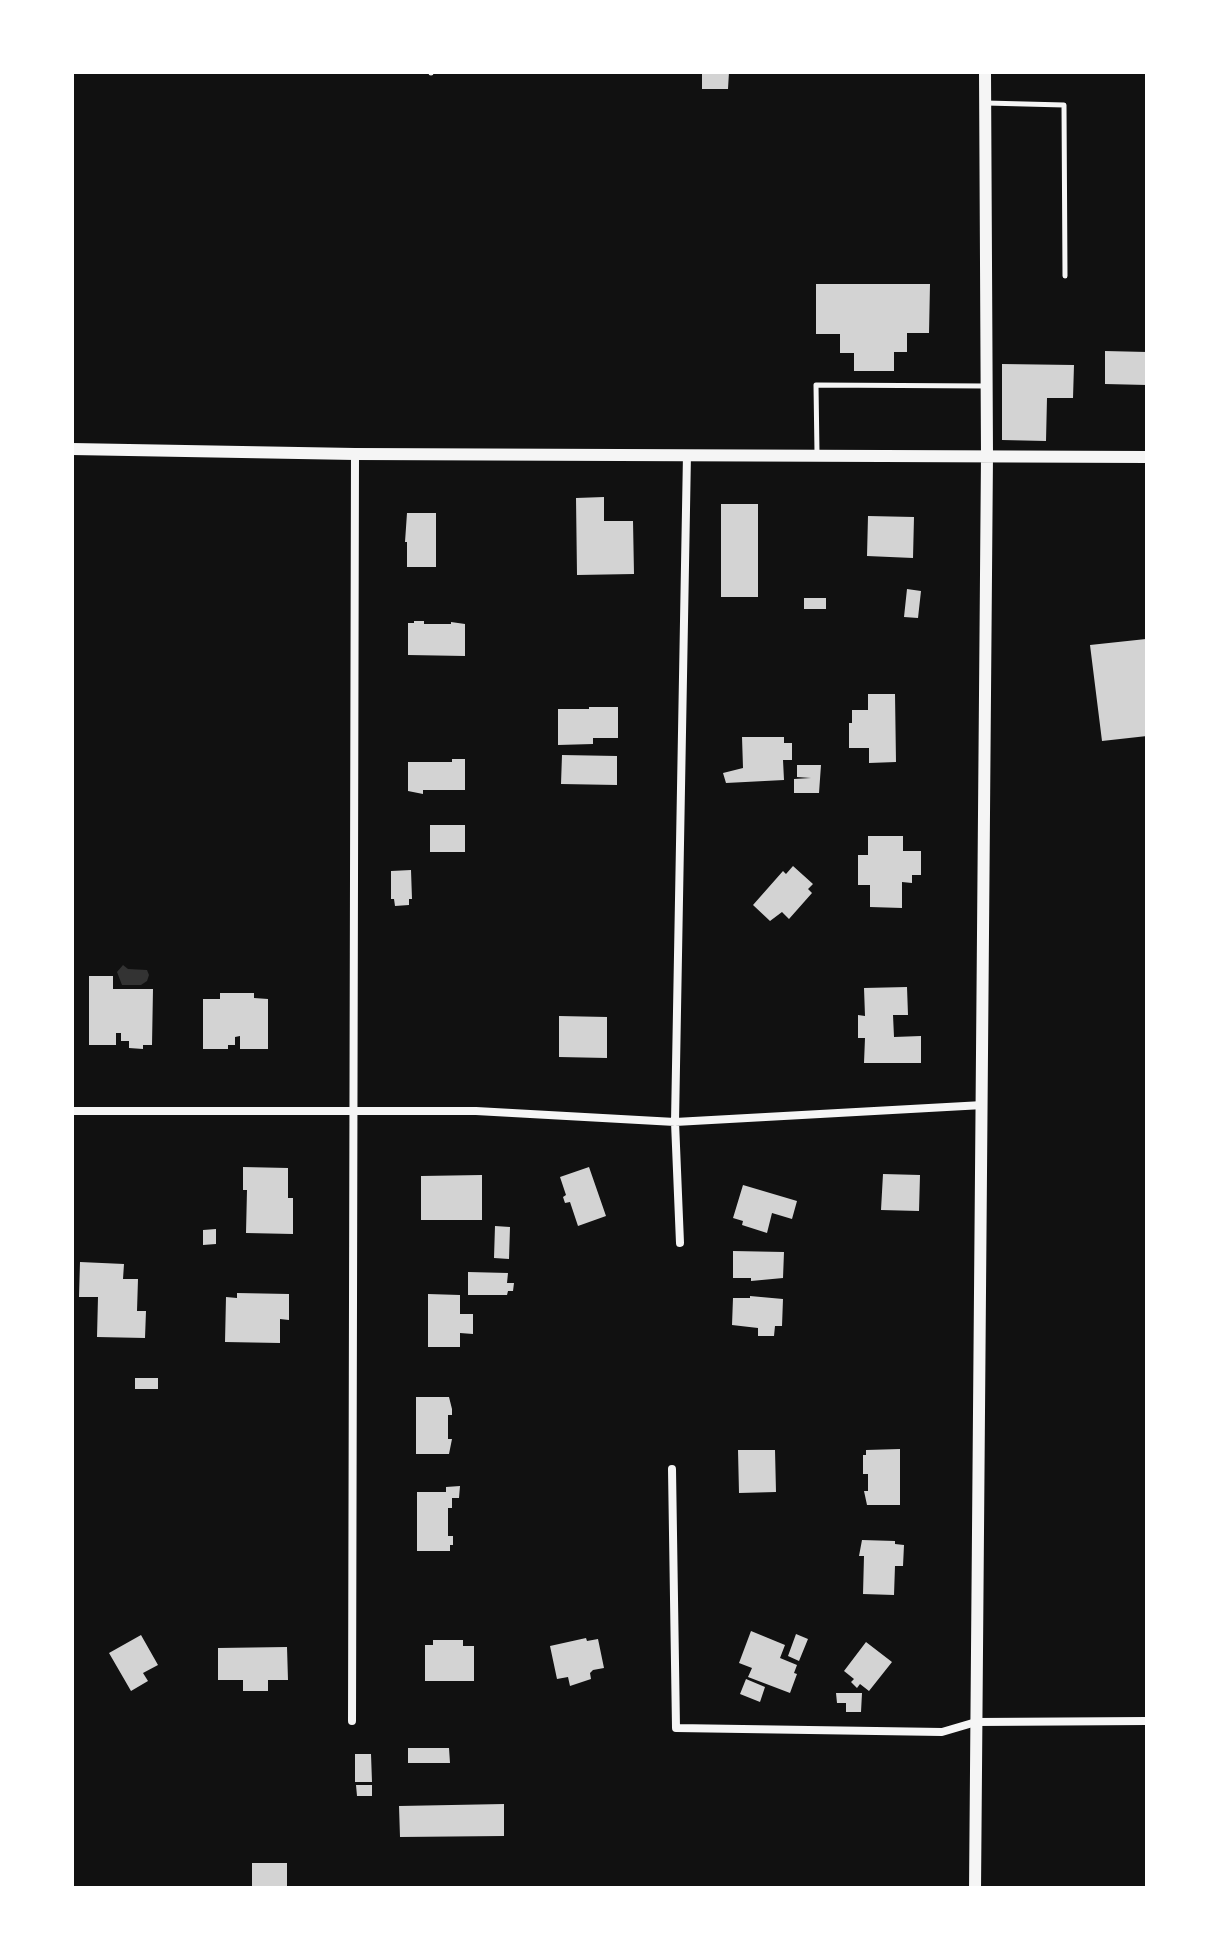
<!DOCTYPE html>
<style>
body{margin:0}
#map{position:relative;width:1219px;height:1960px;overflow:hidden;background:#111;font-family:"Titillium Web",sans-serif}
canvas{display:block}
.frame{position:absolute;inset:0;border:74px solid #fff;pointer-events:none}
</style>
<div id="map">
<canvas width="1219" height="1960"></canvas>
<div class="frame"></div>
</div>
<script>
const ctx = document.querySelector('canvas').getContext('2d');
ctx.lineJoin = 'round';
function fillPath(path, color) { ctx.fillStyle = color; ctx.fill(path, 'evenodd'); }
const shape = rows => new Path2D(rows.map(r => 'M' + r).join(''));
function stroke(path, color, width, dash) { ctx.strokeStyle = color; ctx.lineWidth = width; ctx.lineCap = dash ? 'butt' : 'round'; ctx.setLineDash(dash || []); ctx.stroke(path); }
fillPath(shape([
 [123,965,128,969,147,970,149,975,147,981,141,985,122,985,117,972]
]), '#333');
fillPath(shape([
 [702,72,729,72,728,89,702,89],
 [816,284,930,284,929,333,907,333,907,352,894,352,894,371,854,371,854,353,840,353,840,334,816,334],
 [1105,351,1147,352,1147,385,1105,384],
 [1002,364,1074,365,1073,398,1047,398,1046,441,1002,440],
 [604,497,604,521,633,521,634,574,577,575,576,498],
 [721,504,758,504,758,597,721,597],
 [407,513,436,513,436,567,407,567,407,542,405,542],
 [868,516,914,517,913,558,867,556],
 [907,589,921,591,918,618,904,617],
 [804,598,826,598,826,609,804,609],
 [414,621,424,621,424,624,451,624,451,622,465,624,465,656,408,655,408,623,414,623],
 [1146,639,1147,736,1102,741,1090,645],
 [868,694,895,694,896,762,869,763,869,748,849,748,849,723,852,723,852,710,868,710],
 [589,707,618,707,618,738,593,738,593,744,558,745,558,709,589,709],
 [742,737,784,737,784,743,792,743,792,760,783,760,784,780,726,783,723,773,743,768],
 [562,755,617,756,617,785,561,784],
 [452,759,465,759,465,790,423,790,423,794,408,791,408,762,452,762],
 [797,765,821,765,819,793,794,793,794,779,811,778,797,777],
 [430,825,465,825,465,852,430,852],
 [868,836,903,836,903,851,921,851,921,875,912,875,912,883,902,882,902,908,870,907,870,885,858,885,858,855,868,855],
 [793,866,813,884,808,889,812,893,789,919,782,912,770,921,753,905,783,871,786,874],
 [411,870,412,899,409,899,409,905,395,906,394,899,391,899,391,871],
 [89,976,113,976,113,989,153,989,152,1045,143,1045,143,1049,129,1048,129,1041,121,1041,121,1033,116,1033,116,1045,89,1045],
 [907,987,908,1015,893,1015,894,1037,921,1036,921,1063,864,1063,865,1038,858,1038,858,1015,865,1016,864,988],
 [220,993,254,993,254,998,268,999,268,1049,240,1049,240,1036,235,1037,235,1045,228,1045,228,1049,203,1049,203,999,220,999],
 [559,1016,607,1017,607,1058,559,1057],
 [243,1167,288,1168,288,1198,293,1198,293,1234,246,1233,247,1190,243,1190],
 [589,1167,606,1216,578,1226,570,1202,565,1203,563,1197,566,1195,560,1177],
 [883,1174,920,1175,919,1211,881,1210],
 [482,1175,482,1220,421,1220,421,1176],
 [743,1185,797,1201,792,1219,772,1213,767,1233,742,1225,743,1221,733,1218],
 [495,1226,510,1227,509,1259,494,1258],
 [216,1229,216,1244,203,1245,203,1230],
 [733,1251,784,1252,783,1278,751,1281,751,1278,733,1278],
 [80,1262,124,1264,123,1279,138,1279,137,1311,146,1311,145,1338,97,1337,98,1297,79,1297],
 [468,1272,508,1273,507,1283,514,1283,513,1291,508,1291,507,1295,468,1295],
 [237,1293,289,1294,289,1320,280,1319,280,1343,225,1342,226,1297,237,1298],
 [428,1294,460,1295,460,1314,473,1314,473,1334,460,1333,460,1347,428,1347],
 [750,1296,783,1299,782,1326,775,1326,774,1336,758,1336,758,1328,732,1325,733,1298,750,1298],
 [135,1378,158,1378,158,1389,135,1389],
 [416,1397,449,1397,452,1409,452,1415,448,1415,448,1439,452,1439,449,1454,416,1454],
 [900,1449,900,1505,867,1505,864,1491,868,1491,868,1474,863,1474,863,1455,866,1455,866,1450],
 [738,1450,775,1450,776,1492,739,1493],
 [460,1486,459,1498,452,1498,452,1508,448,1508,448,1536,453,1536,453,1545,450,1545,450,1551,417,1551,417,1492,446,1492,446,1487],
 [862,1540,895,1541,895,1544,904,1545,903,1566,895,1566,894,1595,863,1594,864,1556,859,1556],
 [751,1631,785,1645,780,1658,797,1665,794,1673,797,1674,790,1693,748,1677,752,1668,739,1663],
 [796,1634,808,1639,799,1661,788,1656],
 [141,1635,158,1665,143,1673,148,1681,131,1691,109,1653],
 [586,1638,587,1641,598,1639,604,1668,593,1670,590,1673,591,1679,570,1686,568,1677,557,1679,550,1646],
 [433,1640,463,1640,463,1646,474,1646,474,1681,425,1681,425,1645,433,1645],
 [866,1642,892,1662,869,1691,860,1684,857,1688,851,1682,854,1679,844,1671],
 [287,1647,288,1680,268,1680,268,1691,243,1691,243,1680,218,1680,218,1648],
 [746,1679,765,1687,760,1702,740,1694],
 [836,1693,862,1693,861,1712,846,1712,846,1703,837,1703],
 [408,1748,449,1748,450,1763,408,1763],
 [355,1754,371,1754,372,1782,355,1782],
 [356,1785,372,1785,372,1796,357,1796],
 [504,1804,504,1836,400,1837,399,1806],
 [252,1863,287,1863,287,1888,252,1888]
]), '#d3d3d3');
stroke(shape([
 [431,73,431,72],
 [986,103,1064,105,1065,276],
 [817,453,816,385,985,386]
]), '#f5f5f5', 5);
stroke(shape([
 [72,1111,476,1111,675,1122,983,1105],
 [680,1243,675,1122,687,454],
 [672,1469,676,1728,942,1732,976,1722,1147,1721],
 [352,1721,355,454]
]), '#f5f5f5', 8);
stroke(shape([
 [72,449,355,454,1147,457],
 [975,1888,987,455,985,72]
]), '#f5f5f5', 12);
</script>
